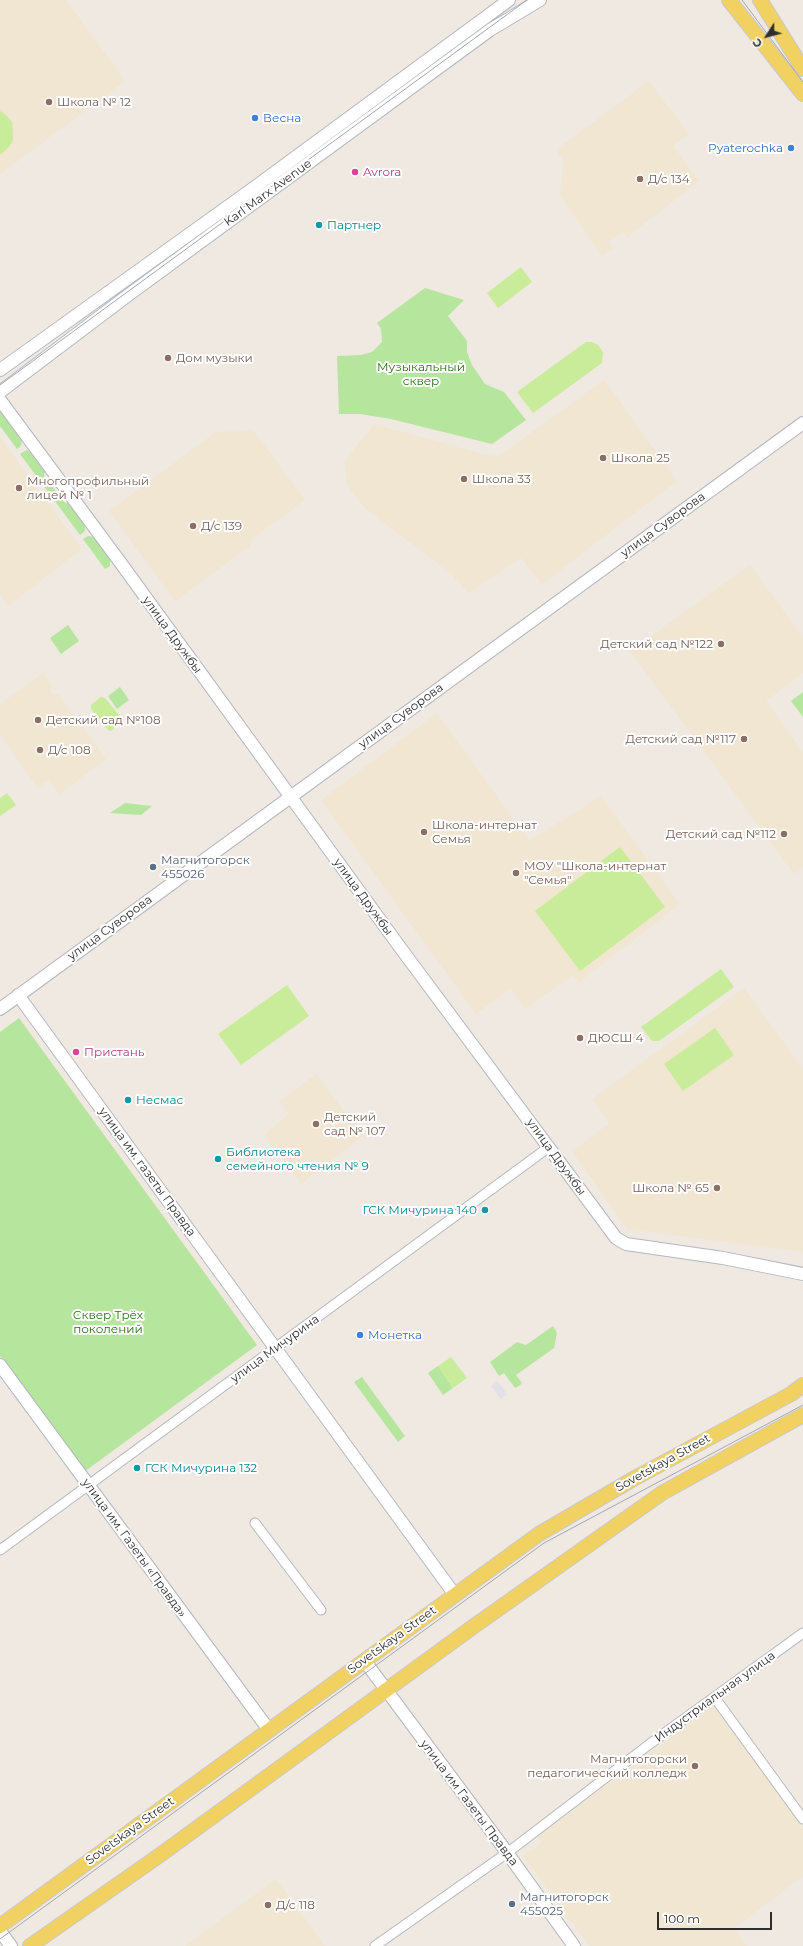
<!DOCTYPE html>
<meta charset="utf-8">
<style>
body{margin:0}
#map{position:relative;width:803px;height:1946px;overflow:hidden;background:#efe9e1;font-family:Montserrat,sans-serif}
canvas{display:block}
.north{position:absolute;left:747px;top:16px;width:40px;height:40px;-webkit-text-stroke:3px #fff;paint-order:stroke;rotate:234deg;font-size:11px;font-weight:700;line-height:16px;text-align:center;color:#2e2e2e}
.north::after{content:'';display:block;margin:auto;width:14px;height:18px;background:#2e2e2e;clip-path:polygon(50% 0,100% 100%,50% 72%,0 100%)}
.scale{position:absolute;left:657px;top:1912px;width:115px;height:18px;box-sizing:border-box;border:2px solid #2e2e2e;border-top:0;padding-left:5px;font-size:12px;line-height:14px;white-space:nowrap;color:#2e2e2e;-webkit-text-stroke:3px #fff;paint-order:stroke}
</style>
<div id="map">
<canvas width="803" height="1946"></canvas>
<div class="north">С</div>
<div class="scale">100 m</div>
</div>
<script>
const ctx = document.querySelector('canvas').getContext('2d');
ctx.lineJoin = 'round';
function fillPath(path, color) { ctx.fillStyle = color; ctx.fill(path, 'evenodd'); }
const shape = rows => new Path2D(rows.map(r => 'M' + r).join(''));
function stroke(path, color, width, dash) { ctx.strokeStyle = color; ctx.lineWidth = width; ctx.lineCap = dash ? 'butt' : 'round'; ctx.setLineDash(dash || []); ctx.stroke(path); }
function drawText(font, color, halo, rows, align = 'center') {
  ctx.font = font + ' Montserrat,sans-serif'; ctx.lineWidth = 4; ctx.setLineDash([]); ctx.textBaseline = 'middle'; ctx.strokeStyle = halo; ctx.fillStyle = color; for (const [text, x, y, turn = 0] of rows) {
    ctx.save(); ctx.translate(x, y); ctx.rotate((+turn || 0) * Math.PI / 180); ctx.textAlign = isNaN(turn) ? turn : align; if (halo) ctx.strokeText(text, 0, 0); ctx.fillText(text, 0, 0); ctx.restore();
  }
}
fillPath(shape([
 [498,1381,507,1394,501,1399,491,1386]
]), '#e3e1e8');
fillPath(shape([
 [0,0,66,0,125,81,0,174],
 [649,81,689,134,673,146,699,181,627,237,623,232,609,242,613,248,602,256,560,195,563,160,556,150],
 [604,380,677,481,542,584,521,558,469,593,450,573,365,508,346,484,345,460,373,426,377,425,487,455,499,456],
 [253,430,305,500,253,538,249,547,175,601,109,511,216,432],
 [0,437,82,549,8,606,0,595],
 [750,565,803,637,803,673,766,701,803,752,803,867,794,874,630,651],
 [43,673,51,685,50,690,53,695,58,694,106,759,59,794,49,780,38,788,0,735,0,704],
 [437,713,529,841,601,796,680,904,579,982,573,975,525,1009,511,988,476,1014,321,800],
 [744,988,803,1069,803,1252,627,1229,572,1151,610,1123,592,1099],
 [316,1074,363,1136,301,1184,264,1135,289,1114,279,1101],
 [713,1706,803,1826,803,1876,734,1928,747,1946,589,1946,523,1856,542,1842,538,1836],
 [276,1879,325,1946,185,1946]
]), '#f0e6d1');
fillPath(shape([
 [425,288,464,300,448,316,467,341,467,352,472,365,485,384,504,392,526,420,492,444,391,419,360,414,339,414,337,356,361,355,372,352,382,342,381,329,377,323],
 [0,411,22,439,21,446,17,449,0,426],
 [27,450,30,452,45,472,44,476,65,503,68,503,85,525,85,531,80,535,20,454],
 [88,536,94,537,110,559,110,566,105,569,83,539],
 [68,625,79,641,61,654,50,638],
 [120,687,129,700,117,709,108,696],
 [803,692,803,717,791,701],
 [125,803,152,806,141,815,110,813],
 [19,1018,257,1345,84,1472,0,1356,0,1032],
 [553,1326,557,1333,554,1348,516,1375,522,1383,519,1386,515,1388,504,1373,499,1376,490,1362,517,1342,526,1345],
 [438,1366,453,1388,443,1395,428,1373],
 [362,1377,405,1436,398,1442,354,1382]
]), '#b6e59e');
fillPath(shape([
 [0,111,6,115,12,122,13,131,13,140,9,147,0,155],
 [521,267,532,282,498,308,487,293],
 [586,342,592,342,598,345,603,352,602,363,533,413,517,392],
 [101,697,105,698,122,719,122,722,111,731,108,730,91,709,91,705],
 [7,793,16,805,0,816,0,798],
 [620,847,665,907,580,971,535,911],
 [721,969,734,987,659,1041,652,1041,641,1027],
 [287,985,309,1016,241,1065,218,1034],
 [715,1028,734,1055,683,1091,664,1064],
 [451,1357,467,1378,453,1388,438,1366]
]), '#c9ec9a');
const street = shape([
 [255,1523,321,1610],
 [0,1550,549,1147],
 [715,1698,803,1819],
 [375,1946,507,1853,651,1743,803,1633]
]);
const secondary = shape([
 [0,370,251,190,509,0],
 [0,392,127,296,490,30,540,0],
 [0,400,120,562,402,950,616,1238,626,1244,723,1258,803,1274],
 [18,995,455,1595],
 [0,1009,803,423],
 [0,1365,269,1730],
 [364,1660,503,1847,574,1946],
 [0,1931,11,1946]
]);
const primary = shape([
 [729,0,803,94],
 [760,0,803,69],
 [0,1926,539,1534,635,1478,791,1394,803,1385],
 [30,1946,160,1855,470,1629,662,1493,803,1415]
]);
stroke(street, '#b4b7c1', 11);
stroke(secondary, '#b4b7c1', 14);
stroke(primary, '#c9c9c9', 16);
stroke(street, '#fff', 9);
stroke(secondary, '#fff', 12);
stroke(primary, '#f2d163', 14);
stroke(shape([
 [742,0,803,82],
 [0,385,527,0],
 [0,1939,544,1543,803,1405]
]), '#a3a6b8', 1);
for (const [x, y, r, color] of [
 [49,102,4,"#8d6e63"],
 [255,118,4,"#3f7fe0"],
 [791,148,4,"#3f7fe0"],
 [355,172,4,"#d1479c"],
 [640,179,4,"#8d6e63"],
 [319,225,4,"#0f9aa8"],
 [168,358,4,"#8d6e63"],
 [603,458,4,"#8d6e63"],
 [464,479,4,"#8d6e63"],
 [19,488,4,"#8d6e63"],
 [193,526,4,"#8d6e63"],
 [721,644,4,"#8d6e63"],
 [38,720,4,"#8d6e63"],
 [744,739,4,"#8d6e63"],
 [40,750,4,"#8d6e63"],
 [424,832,4,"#8d6e63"],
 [784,834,4,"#8d6e63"],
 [153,867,4,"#5c6f8a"],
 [516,873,4,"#8d6e63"],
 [580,1038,4,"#8d6e63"],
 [76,1052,4,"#d1479c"],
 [128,1100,4,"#0f9aa8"],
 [316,1124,4,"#8d6e63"],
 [218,1159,4,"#0f9aa8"],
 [717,1188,4,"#8d6e63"],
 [485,1210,4,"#0f9aa8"],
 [360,1335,4,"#3f7fe0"],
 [137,1468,4,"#0f9aa8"],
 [695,1766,4,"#8d6e63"],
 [512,1904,4,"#5c6f8a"],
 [268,1905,4,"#8d6e63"]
]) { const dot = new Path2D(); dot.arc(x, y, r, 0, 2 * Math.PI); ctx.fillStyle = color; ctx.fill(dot); stroke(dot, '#fff', 1.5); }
drawText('12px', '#785e54', '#fff', [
 ["Школа № 12",57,102],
 ["Д/с 134",648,179],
 ["Дом музыки",176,358],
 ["Школа 25",611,458],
 ["Школа 33",472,479],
 ["Многопрофильный",27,481],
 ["лицей № 1",27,495],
 ["Д/с 139",201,526],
 ["Детский сад №122",713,644,"right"],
 ["Детский сад №108",46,720],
 ["Детский сад №117",736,739,"right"],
 ["Д/с 108",48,750],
 ["Школа-интернат",432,825],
 ["Семья",432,839],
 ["Детский сад №112",776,834,"right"],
 ["МОУ \"Школа-интернат",524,866],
 ["\"Семья\"",524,880],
 ["ДЮСШ 4",588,1038],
 ["Детский",324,1117],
 ["сад № 107",324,1131],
 ["Школа № 65",709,1188,"right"],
 ["Магнитогорски",687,1759,"right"],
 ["педагогический колледж",687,1773,"right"],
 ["Д/с 118",276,1905]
], 'left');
drawText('12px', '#366cbe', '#fff', [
 ["Весна",263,118],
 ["Pyaterochka",783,148,"right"],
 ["Монетка",368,1335]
], 'left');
drawText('12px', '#b23c85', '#fff', [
 ["Avrora",363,172],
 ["Пристань",84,1052]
], 'left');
drawText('12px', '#2e2e2e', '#fff', [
 ["Karl Marx Avenue",268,193,-36],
 ["улица Суворова",663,525,-36],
 ["улица Дружбы",172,635,54],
 ["улица Суворова",401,716,-36],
 ["улица Дружбы",363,897,54],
 ["улица Суворова",110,928,-36],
 ["улица Дружбы",556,1157,54],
 ["улица им. газеты Правда",147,1172,54],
 ["улица Мичурина",275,1349,-36],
 ["Sovetskaya Street",663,1463,-29],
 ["улица им. Газеты «Правда»",134,1548,54],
 ["Sovetskaya Street",392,1640,-36],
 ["Индустриальная улица",715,1697,-36],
 ["улица им Газеты Правда",469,1803,53],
 ["Sovetskaya Street",130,1831,-36]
]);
drawText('12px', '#0d838f', '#fff', [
 ["Партнер",327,225],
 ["Несмас",136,1100],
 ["Библиотека",226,1152],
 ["семейного чтения № 9",226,1166],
 ["ГСК Мичурина 140",477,1210,"right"],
 ["ГСК Мичурина 132",145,1468]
], 'left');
drawText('12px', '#2c6e1b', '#fff', [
 ["Музыкальный",421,367],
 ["сквер",421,381],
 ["Сквер Трёх",108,1315],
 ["поколений",108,1329]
]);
drawText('12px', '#4e5e75', '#fff', [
 ["Магнитогорск",161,860],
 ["455026",161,874],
 ["Магнитогорск",520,1897],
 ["455025",520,1911]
], 'left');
</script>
